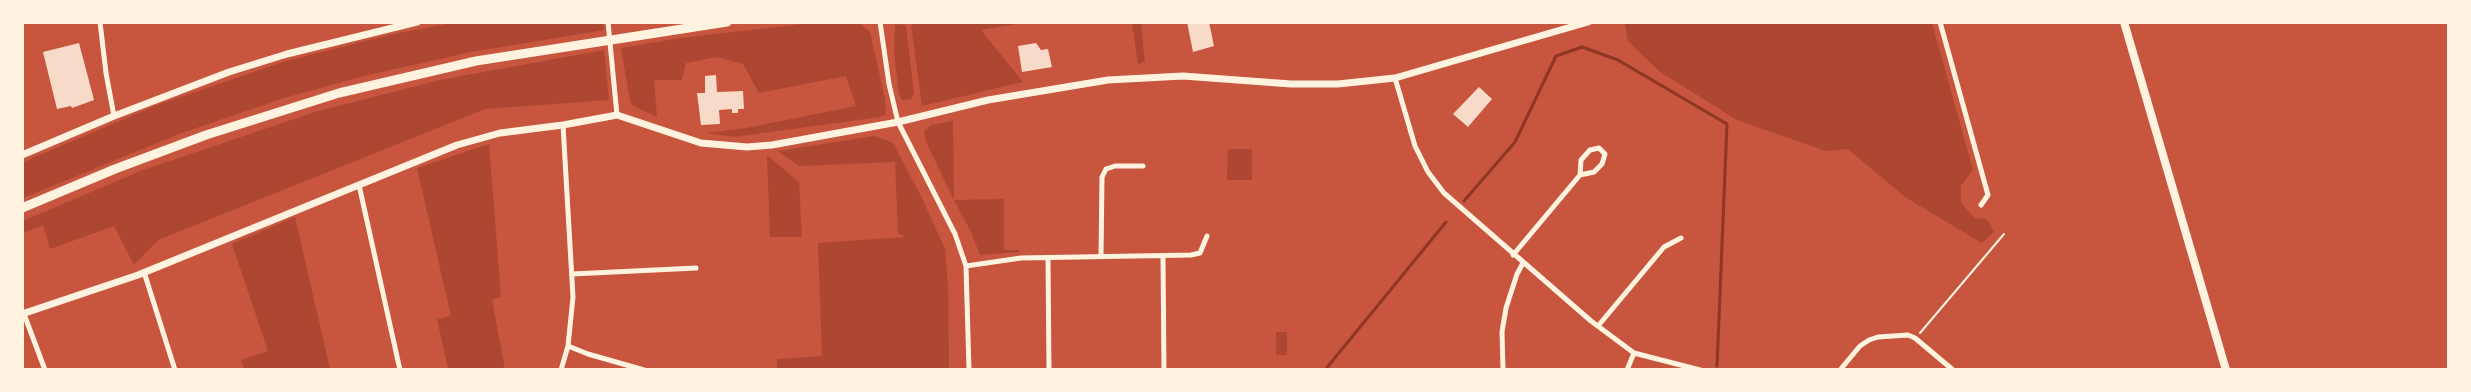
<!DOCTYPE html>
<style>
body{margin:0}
#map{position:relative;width:2471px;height:392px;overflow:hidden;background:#c8553d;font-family:Inter,sans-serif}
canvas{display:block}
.frame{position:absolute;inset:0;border:24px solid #fff3e0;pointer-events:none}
</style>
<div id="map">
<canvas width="2471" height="392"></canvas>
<div class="frame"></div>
</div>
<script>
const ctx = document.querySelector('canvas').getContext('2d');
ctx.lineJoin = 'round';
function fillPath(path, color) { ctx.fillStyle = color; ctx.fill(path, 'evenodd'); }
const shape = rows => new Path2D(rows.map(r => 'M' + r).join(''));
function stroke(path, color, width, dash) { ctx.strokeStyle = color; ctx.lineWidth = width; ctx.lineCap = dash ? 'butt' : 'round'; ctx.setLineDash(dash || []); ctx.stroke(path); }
fillPath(shape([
 [457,22,603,23,604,30,471,52,364,76,284,98,179,134,23,198,23,162,160,104,286,61,393,34],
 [820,22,860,23,870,32,885,99,886,114,880,117,734,137,707,133,746,128,856,106,846,76,759,93,743,64,717,57,686,63,682,80,654,80,657,117,633,106,630,101,621,48,681,38],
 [925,22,1023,23,981,30,1023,82,922,106,911,25],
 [1132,23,1141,23,1145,61,1138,65],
 [1629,23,1932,23,1973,170,1961,186,1961,202,1974,218,1987,219,1994,232,1982,243,1905,197,1848,149,1826,151,1737,120,1659,71,1628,41,1625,24],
 [903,24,906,26,914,93,911,99,902,100,899,94,894,54,895,25],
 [604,50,609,100,485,109,158,240,134,265,114,226,50,249,43,225,23,233,23,221,143,170,318,111,440,80],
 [953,121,954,200,1004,199,1004,250,1019,250,1019,252,980,255,971,232,954,200,926,142,924,131,931,125],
 [875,136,893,143,922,198,945,249,948,285,949,369,777,369,777,359,822,356,818,243,905,237,898,233,895,162,799,166,778,151],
 [489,144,501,297,492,300,505,369,448,369,437,319,451,316,417,168],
 [1228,149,1252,149,1252,180,1227,180],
 [767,155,799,182,802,237,770,237],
 [295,217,330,369,244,369,241,360,268,351,232,244],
 [1276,332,1287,332,1287,355,1276,355]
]), '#ae4732');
stroke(shape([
 [1464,201,1515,142,1556,56,1582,47,1618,60,1727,124,1717,366],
 [1325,370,1446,222]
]), '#8f3625', 3);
fillPath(shape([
 [1187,22,1209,22,1214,46,1193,52],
 [79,43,94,100,72,108,71,106,57,109,43,52],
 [1036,43,1041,50,1048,49,1052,67,1022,72,1018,46],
 [716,75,717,92,743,91,744,109,738,109,738,113,732,113,732,109,719,110,720,124,701,125,697,93,705,93,705,76],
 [1479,87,1492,99,1468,127,1453,114]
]), '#f7dbc8');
stroke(shape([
 [1920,333,2004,234]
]), '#fff3e0', 2);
stroke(shape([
 [100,22,106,73,114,116],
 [608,22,617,115],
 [880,22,889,84,898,122,955,234,966,266,969,370],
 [1940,22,1988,195,1981,205],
 [1395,78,1415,146,1428,172,1444,193,1591,321,1634,353,1700,370],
 [359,185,400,370],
 [1513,255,1580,175,1581,160,1590,150,1599,148,1605,154,1602,164,1594,172,1580,175],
 [1101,256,1102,177,1106,169,1115,166,1143,166],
 [1163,257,1164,370],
 [1048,258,1049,370],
 [966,266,1021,258,1191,255,1200,253,1207,236],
 [144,272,175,370],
 [572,274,696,268],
 [24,314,45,370],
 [1598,326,1664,247,1681,238],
 [568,346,588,354,644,370],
 [561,370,568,346,573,297,563,125],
 [1503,370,1502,332,1506,308,1517,274,1523,263],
 [1627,370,1634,353],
 [1840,370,1860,346,1869,340,1878,337,1908,335,1915,338,1953,370]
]), '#fff3e0', 5);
stroke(shape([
 [22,155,114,116,229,72,287,54,417,22],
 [22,314,138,275,457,145,500,133,563,125,617,115,701,143,747,147,772,145,898,122,988,100,1108,80,1183,76,1291,84,1338,84,1395,78,1588,22]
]), '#fff3e0', 7);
stroke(shape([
 [2124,22,2226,370]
]), '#fff3e0', 8);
stroke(shape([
 [22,208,115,169,206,135,339,93,476,61,727,22]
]), '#fff3e0', 9);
</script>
